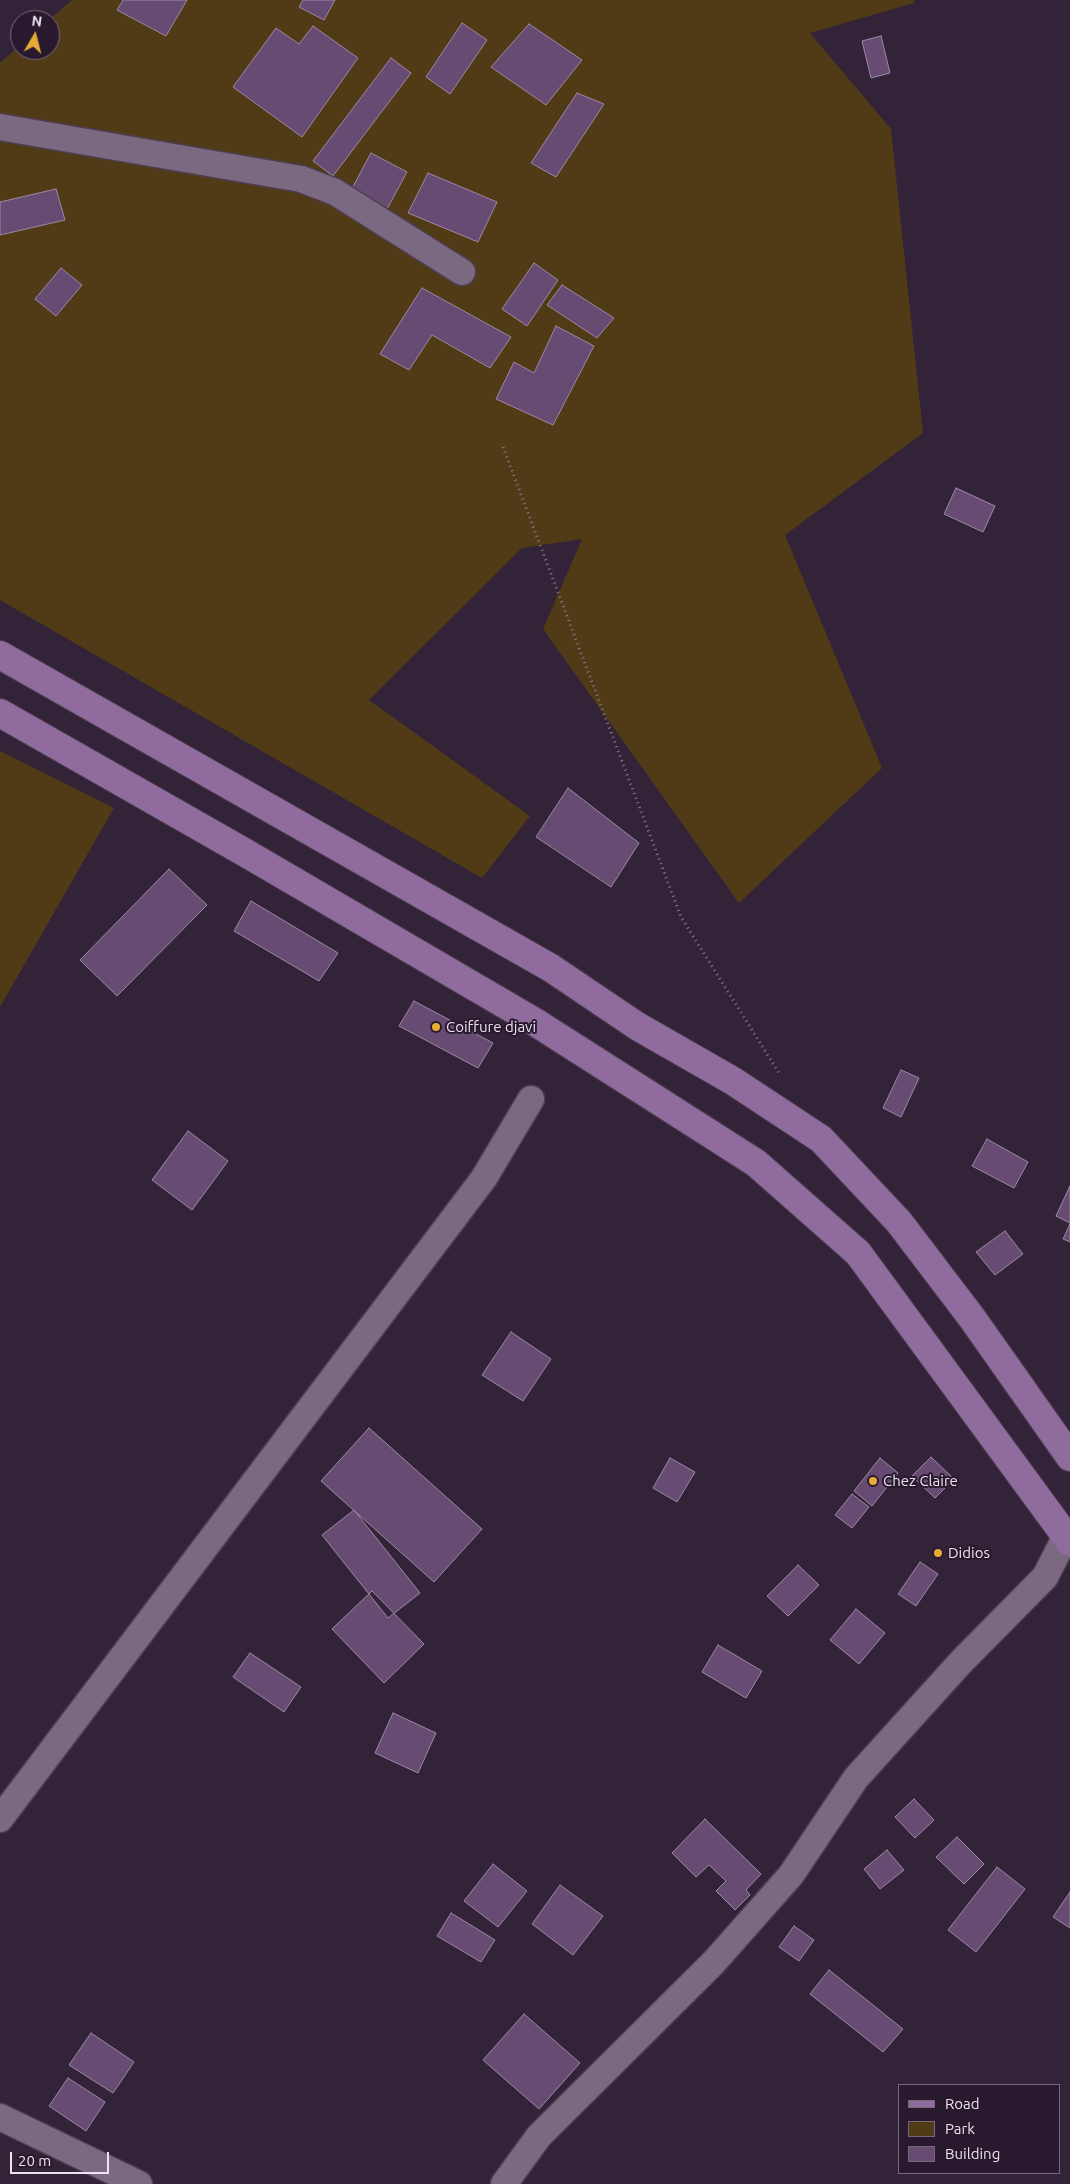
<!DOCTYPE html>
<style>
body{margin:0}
#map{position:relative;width:1070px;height:2184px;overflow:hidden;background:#332339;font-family:Ubuntu,sans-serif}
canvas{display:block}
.legend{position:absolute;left:898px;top:2084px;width:162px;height:90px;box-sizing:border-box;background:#29192e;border:1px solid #77697c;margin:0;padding:6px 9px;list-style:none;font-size:15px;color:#ede2f1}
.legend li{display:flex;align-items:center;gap:10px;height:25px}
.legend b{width:25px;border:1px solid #77697c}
.north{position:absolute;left:10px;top:10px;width:50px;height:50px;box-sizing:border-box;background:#29192e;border:1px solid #77697c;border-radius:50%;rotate:8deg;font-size:14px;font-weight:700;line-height:20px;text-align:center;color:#ede2f1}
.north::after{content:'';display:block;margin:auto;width:18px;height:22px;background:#e7ac36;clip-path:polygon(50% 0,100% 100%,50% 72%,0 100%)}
.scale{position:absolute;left:10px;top:2152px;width:99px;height:22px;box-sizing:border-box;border:2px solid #ede2f1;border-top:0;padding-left:6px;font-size:15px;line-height:18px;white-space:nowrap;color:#ede2f1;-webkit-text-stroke:4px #29192e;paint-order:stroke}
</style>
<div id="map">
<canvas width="1070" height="2184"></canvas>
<ul class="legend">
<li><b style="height:6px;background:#8f6c9d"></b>Road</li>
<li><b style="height:14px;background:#503b16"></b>Park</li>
<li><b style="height:14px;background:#684b73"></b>Building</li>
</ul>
<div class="north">N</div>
<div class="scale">20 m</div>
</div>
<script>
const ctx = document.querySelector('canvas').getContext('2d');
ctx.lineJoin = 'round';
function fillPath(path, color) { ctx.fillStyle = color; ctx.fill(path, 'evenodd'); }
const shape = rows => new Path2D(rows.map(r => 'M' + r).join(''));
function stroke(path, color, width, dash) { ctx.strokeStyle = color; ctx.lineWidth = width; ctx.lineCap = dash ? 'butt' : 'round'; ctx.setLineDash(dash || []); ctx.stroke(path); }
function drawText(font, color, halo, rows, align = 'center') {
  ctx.font = font + ' Ubuntu,sans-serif'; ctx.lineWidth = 4; ctx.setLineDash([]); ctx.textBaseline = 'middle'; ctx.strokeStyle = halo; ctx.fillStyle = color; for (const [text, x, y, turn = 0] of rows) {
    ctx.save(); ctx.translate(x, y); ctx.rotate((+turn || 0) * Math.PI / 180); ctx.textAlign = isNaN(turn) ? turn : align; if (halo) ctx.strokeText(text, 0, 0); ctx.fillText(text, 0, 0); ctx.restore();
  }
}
fillPath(shape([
 [72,0,914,0,914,3,810,33,891,129,923,433,785,535,882,768,739,903,543,629,582,539,522,548,369,700,530,816,482,878,0,600,0,63,20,45,20,50,50,50,49,20],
 [0,751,114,808,0,1007]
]), '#503b16');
const building = shape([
 [123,0,187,0,166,36,117,10,123,0],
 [303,0,335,0,324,20,299,7,303,0],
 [462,23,487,40,450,94,426,77,462,23],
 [529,24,582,60,546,105,491,67,529,24],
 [313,26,358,58,302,137,233,87,276,28,299,44,313,26],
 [881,36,890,73,871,78,862,41,881,36],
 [391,58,411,73,333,176,313,161,391,58],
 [577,93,604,104,556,177,531,163,577,93],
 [371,153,407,172,386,211,350,192,371,153],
 [428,173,497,202,478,242,408,213,428,173],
 [56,189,65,220,0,235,0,202,56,189],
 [534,263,558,280,527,326,502,309,534,263],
 [61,268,82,285,56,316,35,299,61,268],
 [562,285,614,318,597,338,547,305,562,285],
 [422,288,511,337,490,368,432,335,409,370,380,354,422,288],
 [556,326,594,346,553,425,496,399,514,362,534,373,556,326],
 [956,488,995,506,983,532,944,514,956,488],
 [568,788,639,843,611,887,536,837,568,788],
 [169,869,207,905,117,996,80,960,169,869],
 [251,901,338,953,319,981,234,931,251,901],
 [414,1001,493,1043,478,1068,399,1026,414,1001],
 [901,1070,919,1078,901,1117,883,1108,901,1070],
 [188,1131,228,1161,192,1210,152,1180,188,1131],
 [987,1139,1028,1162,1014,1188,972,1166,987,1139],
 [1070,1186,1070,1223,1056,1216,1070,1186],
 [1070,1224,1070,1242,1063,1239,1070,1224],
 [1005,1231,1023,1254,995,1275,976,1252,1005,1231],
 [511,1332,551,1359,523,1401,482,1375,511,1332],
 [369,1428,482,1529,434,1582,321,1481,369,1428],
 [931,1457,954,1479,935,1498,912,1476,931,1457],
 [670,1458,695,1472,677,1502,653,1488,670,1458],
 [880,1458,898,1473,872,1506,854,1491,880,1458],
 [852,1494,869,1507,852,1528,835,1515,852,1494],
 [354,1510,420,1593,388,1618,322,1535,354,1510],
 [920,1562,938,1574,916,1606,898,1594,920,1562],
 [798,1565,819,1585,788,1616,767,1596,798,1565],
 [372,1591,424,1644,384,1683,332,1629,372,1591],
 [856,1609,885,1633,859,1664,830,1640,856,1609],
 [718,1645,762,1671,746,1698,702,1672,718,1645],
 [250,1653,301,1687,284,1712,233,1677,250,1653],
 [393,1713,436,1733,418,1773,375,1753,393,1713],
 [914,1799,934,1820,915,1838,895,1817,914,1799],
 [705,1819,761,1874,746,1890,750,1895,735,1910,716,1891,726,1881,709,1865,696,1877,672,1853,705,1819],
 [957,1837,984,1864,964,1884,936,1857,957,1837],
 [887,1850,904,1870,880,1889,864,1869,887,1850],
 [493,1864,527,1891,498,1927,464,1901,493,1864],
 [997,1867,1025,1889,976,1952,948,1930,997,1867],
 [560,1885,603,1916,573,1955,532,1924,560,1885],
 [1070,1892,1070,1928,1053,1917,1070,1892],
 [451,1913,495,1940,481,1962,437,1936,451,1913],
 [794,1926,814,1940,799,1961,779,1947,794,1926],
 [829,1970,903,2029,883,2052,810,1994,829,1970],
 [524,2014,580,2063,539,2109,483,2060,524,2014],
 [91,2033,134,2062,113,2093,69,2065,91,2033],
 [68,2078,105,2102,86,2131,49,2106,68,2078]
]);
fillPath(building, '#684b73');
stroke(building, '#9c89a4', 1);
const minor = shape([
 [0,127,301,179,335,192,462,272],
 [0,1819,484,1178,531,1099],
 [0,2117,139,2184],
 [504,2184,539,2136,714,1962,791,1875,856,1778,961,1662,1045,1577,1066,1536]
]);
const primary = shape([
 [0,655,551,968,637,1026,733,1081,821,1139,899,1222,972,1318,1070,1457],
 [0,713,244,852,535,1022,756,1163,858,1253,1070,1542]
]);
stroke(minor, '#4d3f51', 29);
stroke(primary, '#4d3f51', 30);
stroke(shape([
 [503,447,681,917,779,1073]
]), '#887b8d', 3, [1, 4]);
stroke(minor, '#7b6982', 26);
stroke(primary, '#8f6c9d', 28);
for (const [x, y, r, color] of [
 [436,1027,5,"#e7ac36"],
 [873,1481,5,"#e7ac36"],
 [938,1553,5,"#e7ac36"]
]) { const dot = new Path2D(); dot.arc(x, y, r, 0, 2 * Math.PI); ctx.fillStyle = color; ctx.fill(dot); stroke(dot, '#29192e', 2); }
drawText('15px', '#ede2f1', '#29192e', [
 ["Coiffure djavi",446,1027],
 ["Chez Claire",883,1481],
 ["Didios",948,1553]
], 'left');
</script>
